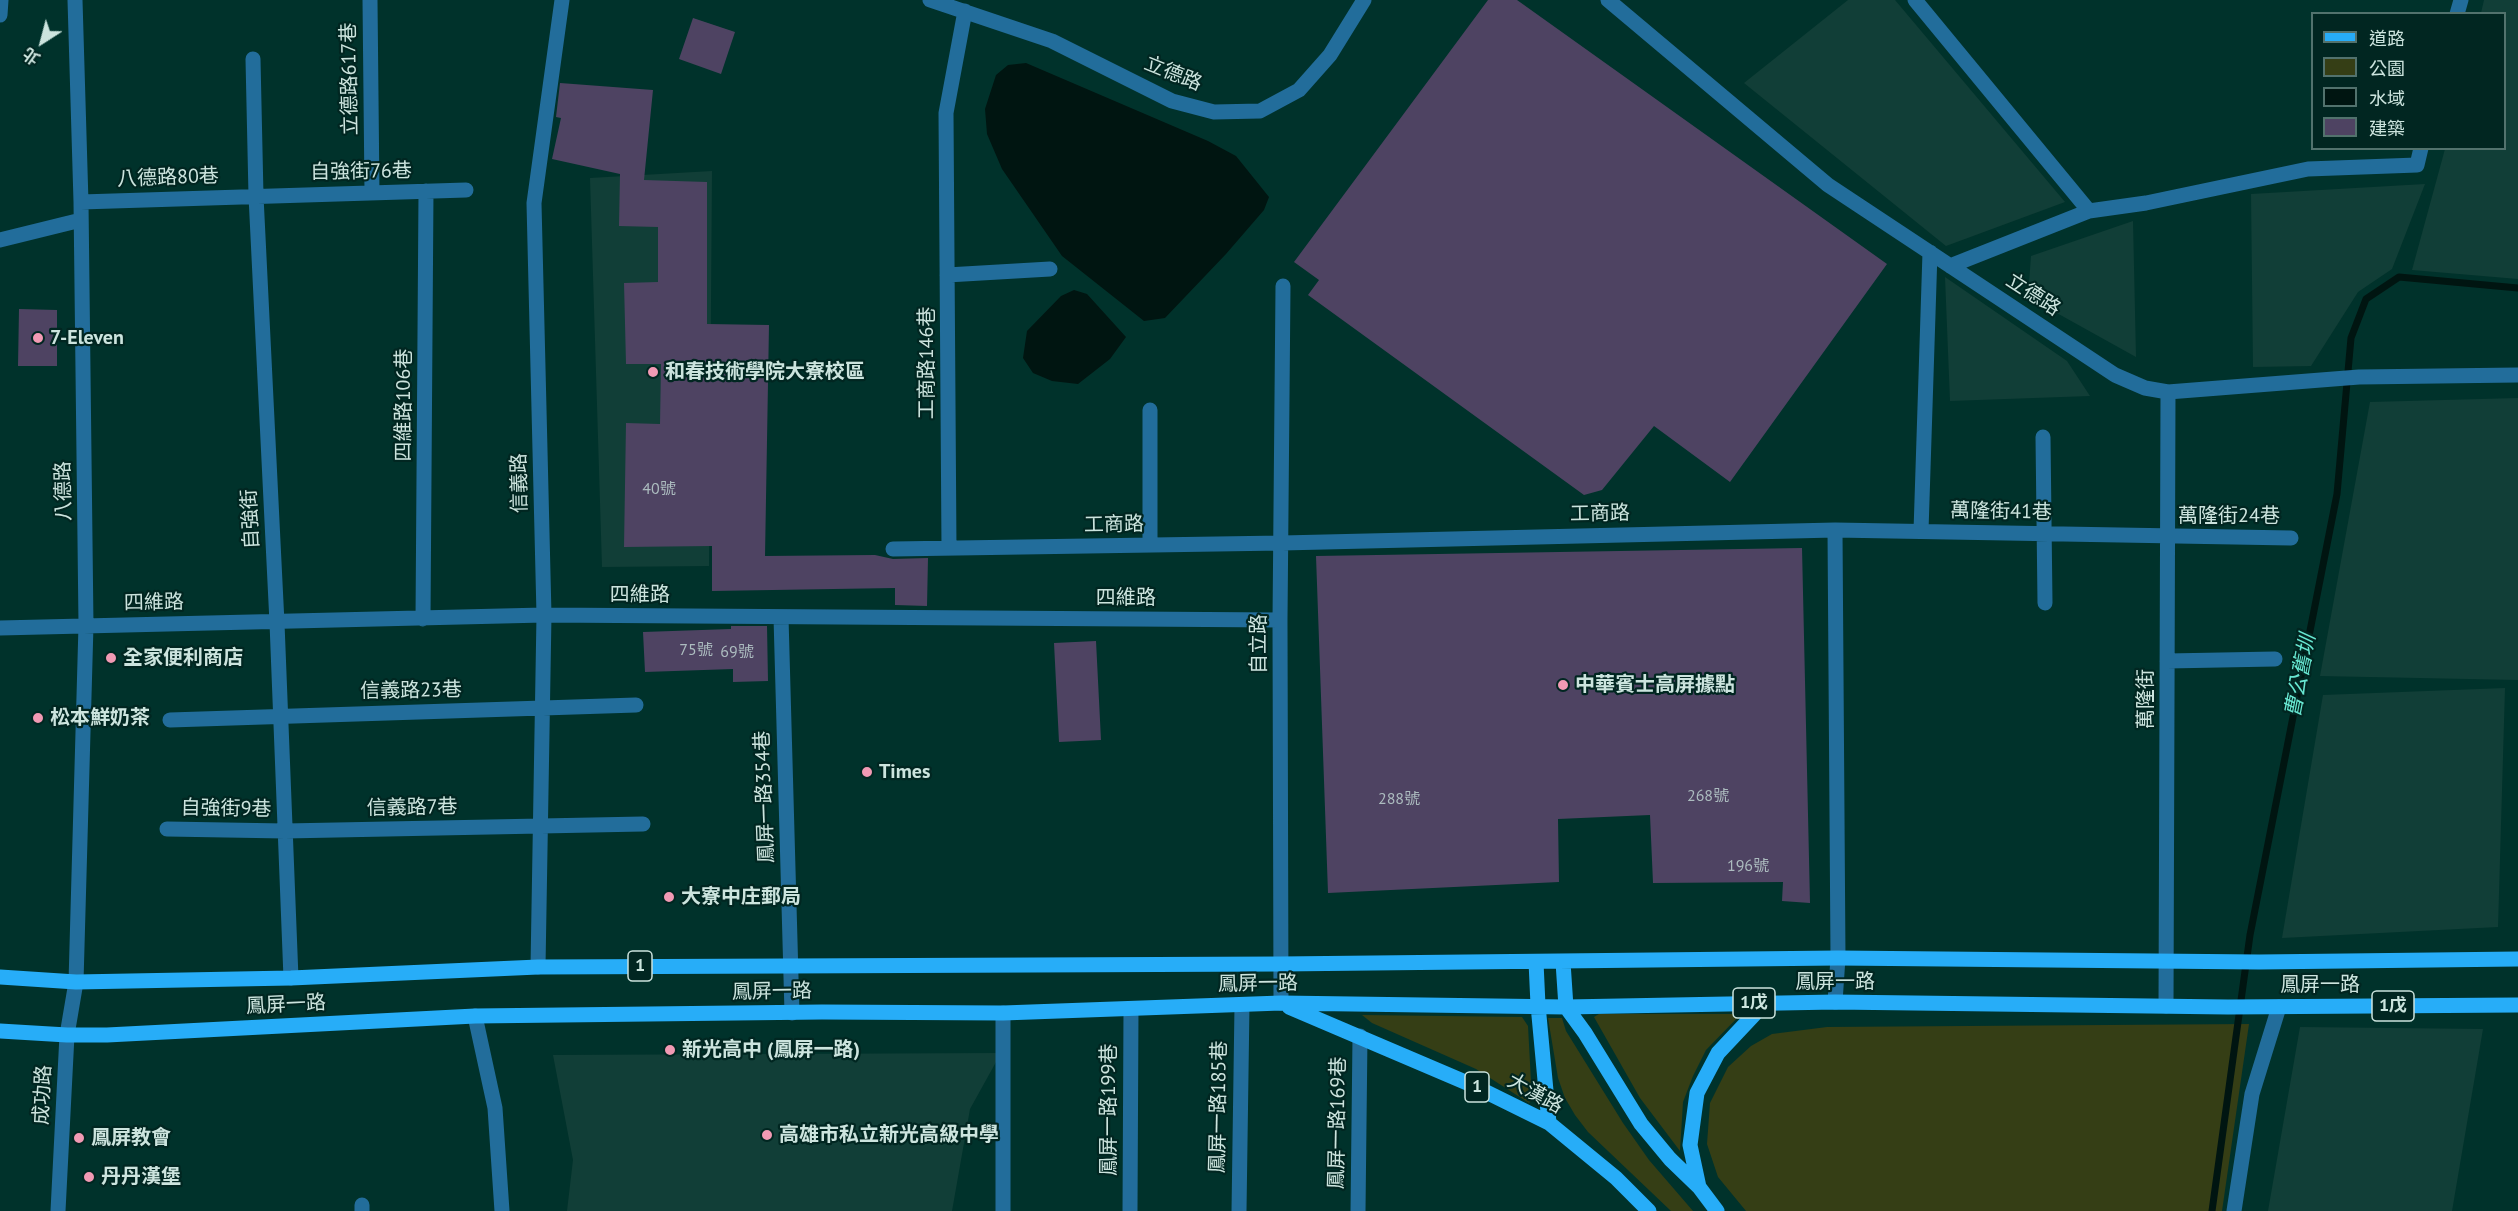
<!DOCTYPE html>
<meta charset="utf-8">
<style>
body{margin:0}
#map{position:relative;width:2518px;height:1211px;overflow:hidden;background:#00322b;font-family:"PT Sans","Noto Sans TC",sans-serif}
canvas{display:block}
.legend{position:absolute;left:2311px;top:12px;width:195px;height:138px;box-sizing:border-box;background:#012621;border:2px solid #52726d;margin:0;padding:8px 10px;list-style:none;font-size:18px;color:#cce4de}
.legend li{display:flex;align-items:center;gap:12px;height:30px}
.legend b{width:30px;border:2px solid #52726d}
.north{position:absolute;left:12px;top:12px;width:60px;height:60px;-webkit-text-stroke:4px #012621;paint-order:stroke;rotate:216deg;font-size:16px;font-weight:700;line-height:24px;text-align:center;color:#cce4de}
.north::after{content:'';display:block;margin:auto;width:21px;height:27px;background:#cce4de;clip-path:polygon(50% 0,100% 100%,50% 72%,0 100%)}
</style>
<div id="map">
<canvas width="2518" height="1211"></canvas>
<ul class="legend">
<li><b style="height:8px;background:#27adf8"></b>道路</li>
<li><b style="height:16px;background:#353e15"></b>公園</li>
<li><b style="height:16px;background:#001511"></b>水域</li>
<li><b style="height:16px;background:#4e4362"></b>建築</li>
</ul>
<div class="north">北</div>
</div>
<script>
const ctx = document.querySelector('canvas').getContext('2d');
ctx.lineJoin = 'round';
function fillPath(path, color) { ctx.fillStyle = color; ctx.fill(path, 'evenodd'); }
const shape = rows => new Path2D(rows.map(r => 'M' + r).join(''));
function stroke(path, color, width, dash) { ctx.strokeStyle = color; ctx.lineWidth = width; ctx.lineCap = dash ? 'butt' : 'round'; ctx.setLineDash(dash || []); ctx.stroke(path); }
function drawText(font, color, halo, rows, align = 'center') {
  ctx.font = font + ' "PT Sans","Noto Sans TC",sans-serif'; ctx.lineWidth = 4.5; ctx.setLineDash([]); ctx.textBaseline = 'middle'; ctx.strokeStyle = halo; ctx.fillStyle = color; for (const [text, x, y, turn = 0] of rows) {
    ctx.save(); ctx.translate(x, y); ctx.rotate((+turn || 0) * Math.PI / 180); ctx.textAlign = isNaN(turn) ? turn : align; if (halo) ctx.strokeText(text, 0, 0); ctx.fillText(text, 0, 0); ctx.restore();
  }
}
fillPath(shape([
 [1848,0,1895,0,2065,202,1946,246,1744,83],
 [2484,0,2518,0,2518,279,2412,270,2445,149,2504,148,2504,14,2481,13],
 [712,171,709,566,602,567,590,178],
 [2425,184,2392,269,2358,292,2311,366,2253,367,2251,194],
 [2133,221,2136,357,2028,297,2031,256],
 [1945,277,2067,361,2090,396,1950,401],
 [2518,398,2518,680,2320,676,2370,402],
 [2505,688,2498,927,2282,938,2323,695],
 [2300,1027,2483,1029,2452,1211,2268,1211],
 [1001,1053,970,1109,952,1211,567,1211,573,1160,553,1055]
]), '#113e37');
fillPath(shape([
 [1599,1014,1741,1014,1706,1050,1693,1076,1683,1102,1680,1151,1640,1098,1594,1017],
 [1362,1015,1522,1017,1528,1026,1532,1100,1529,1103,1476,1069,1372,1023],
 [1548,1018,1562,1018,1566,1031,1623,1123,1649,1160,1693,1211,1671,1211,1588,1132,1575,1115,1565,1098,1558,1078],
 [2249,1024,2222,1211,1746,1211,1718,1177,1707,1144,1710,1103,1728,1067,1751,1046,1772,1034,1827,1027]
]), '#353e15');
fillPath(shape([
 [1026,63,1208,141,1236,156,1269,197,1264,210,1226,254,1165,318,1144,321,1062,256,1002,169,987,134,985,109,996,75,1008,65],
 [1074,290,1087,294,1126,337,1110,359,1078,384,1052,381,1033,373,1023,358,1027,331,1061,296]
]), '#001511');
stroke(shape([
 [2212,1211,2250,935,2337,494,2351,338,2366,299,2399,277,2518,288]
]), '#001511', 7);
fillPath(shape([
 [1488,0,1517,0,1887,264,1730,482,1654,426,1602,490,1584,495,1308,295,1319,280,1294,262],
 [693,18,735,32,721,74,679,59],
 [560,83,653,90,644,180,707,182,707,324,769,325,765,556,875,555,893,559,928,558,927,606,895,605,895,588,712,591,712,546,624,547,626,423,660,424,661,364,626,364,624,283,658,282,658,227,619,226,620,174,552,159,561,118,556,117],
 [19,309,57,310,57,366,18,366],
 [1802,548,1810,903,1782,901,1783,882,1653,883,1650,815,1558,819,1559,882,1328,893,1316,556],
 [731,626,767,626,768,681,733,682,733,669,645,672,643,632,731,629],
 [1096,641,1101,740,1059,742,1054,643]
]), '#4e4362');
stroke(shape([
 [370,0,372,193],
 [930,0,1052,41,1172,101,1214,112,1260,111,1299,90,1330,55,1364,0],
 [1608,0,1828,185,2115,375,2145,388,2168,392,2359,377,2518,375],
 [1915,0,2089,211],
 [2457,14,2461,0],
 [0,15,1,0],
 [253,59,256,196,277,623,291,978],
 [81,202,466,190],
 [0,240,81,220],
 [1950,266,2089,211,2146,203,2308,169,2417,165,2421,148],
 [947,275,1050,269],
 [2043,437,2045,603],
 [1835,530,2291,538],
 [1921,531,1930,252],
 [1150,545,1150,410],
 [949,548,946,113,965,11],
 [893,549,1282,543,1835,530,1838,958,1835,1002],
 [781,617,792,1013],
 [423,619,426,191],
 [0,628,544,615,1280,620],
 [2167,661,2275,659],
 [170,720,636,705],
 [167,829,285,831,643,824],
 [538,967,544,615,534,203,562,0],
 [1281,1003,1280,620,1283,286],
 [2166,1006,2168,392],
 [1003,1013,1003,1211],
 [475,1016,495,1108,502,1211],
 [58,1211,67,1035,76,982,86,625,81,202,75,0],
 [362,1211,362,1205],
 [1130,1211,1131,1009],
 [1239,1211,1242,1005],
 [1358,1211,1360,1036],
 [2234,1211,2252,1094,2279,1007]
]), '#226d9b', 15);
stroke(shape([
 [1536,962,1538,1005,1549,1123],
 [1563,962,1566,1007,1585,1033,1641,1124,1670,1159,1699,1187,1717,1211],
 [0,977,76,982,291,978,538,967,1280,964,1838,958,2259,962,2518,959],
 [1289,1007,1472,1085,1549,1123,1616,1178,1649,1211],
 [0,1031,67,1035,107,1035,475,1016,822,1012,1003,1013,1281,1003,1566,1007,1835,1002,2228,1007,2518,1005],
 [1699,1187,1690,1145,1697,1093,1718,1053,1765,1003]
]), '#27adf8', 15);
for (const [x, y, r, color] of [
 [38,338,6,"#f19ab4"],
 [653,372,6,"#f19ab4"],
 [111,658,6,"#f19ab4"],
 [1563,685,6,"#f19ab4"],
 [38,718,6,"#f19ab4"],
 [867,772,6,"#f19ab4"],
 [669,897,6,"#f19ab4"],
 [670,1050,6,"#f19ab4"],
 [767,1135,6,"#f19ab4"],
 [79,1138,6,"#f19ab4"],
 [89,1177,6,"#f19ab4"]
]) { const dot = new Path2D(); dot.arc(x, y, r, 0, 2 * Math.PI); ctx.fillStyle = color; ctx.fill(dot); stroke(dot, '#012621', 2); }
drawText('16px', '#acbcbf', null, [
 ["40號",659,489],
 ["75號",696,650],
 ["69號",737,652],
 ["268號",1708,796],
 ["288號",1399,799],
 ["196號",1748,866]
]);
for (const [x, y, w] of [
 [640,966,24],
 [1754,1003,42],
 [2393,1006,42],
 [1477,1087,24]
]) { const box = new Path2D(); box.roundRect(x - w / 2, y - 15, w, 30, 4.5); ctx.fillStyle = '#012621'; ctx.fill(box); stroke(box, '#cce4de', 1.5); }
drawText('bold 18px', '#cce4de', null, [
 ["1",640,966],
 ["1戊",1754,1003],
 ["1戊",2393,1006],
 ["1",1477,1087]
]);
drawText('20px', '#cce4de', '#012621', [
 ["立德路",1173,74,22],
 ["立德路617巷",350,79,-91],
 ["自強街76巷",361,172,-1],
 ["八德路80巷",168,178,-2],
 ["立德路",2033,295,33],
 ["工商路146巷",927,363,-90],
 ["四維路106巷",404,405,-90],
 ["信義路",520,483,-91],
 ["八德路",64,491,-91],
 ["萬隆街41巷",2001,512,1],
 ["工商路",1600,514,-1],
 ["萬隆街24巷",2229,516],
 ["自強街",251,519,-93],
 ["工商路",1114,525,-1],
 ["四維路",640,595],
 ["四維路",1126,598],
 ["四維路",154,603,-1],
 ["自立路",1259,644,-90],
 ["信義路23巷",411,691,-1],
 ["萬隆街",2146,699,-90],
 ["鳳屏一路354巷",765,797,-92],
 ["信義路7巷",412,808,-1],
 ["自強街9巷",226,809,1],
 ["鳳屏一路",1835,982],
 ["鳳屏一路",1258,984,-1],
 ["鳳屏一路",2320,985],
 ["鳳屏一路",772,992,-1],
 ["鳳屏一路",286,1005,-3],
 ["大漢路",1535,1094,29],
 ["成功路",43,1095,-87],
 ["鳳屏一路185巷",1219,1107,-89],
 ["鳳屏一路199巷",1109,1110,-90],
 ["鳳屏一路169巷",1338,1123,-89]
]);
drawText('bold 20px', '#cce4de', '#012621', [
 ["7-Eleven",50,338],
 ["和春技術學院大寮校區",665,372],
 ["全家便利商店",123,658],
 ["中華賓士高屏據點",1575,685],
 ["松本鮮奶茶",50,718],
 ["Times",879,772],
 ["大寮中庄郵局",681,897],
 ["新光高中 (鳳屏一路)",682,1050],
 ["高雄市私立新光高級中學",779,1135],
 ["鳳屏教會",91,1138],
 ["丹丹漢堡",101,1177]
], 'left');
drawText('italic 21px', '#67e7d1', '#012621', [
 ["曹公舊圳",2301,676,-79]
]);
</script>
